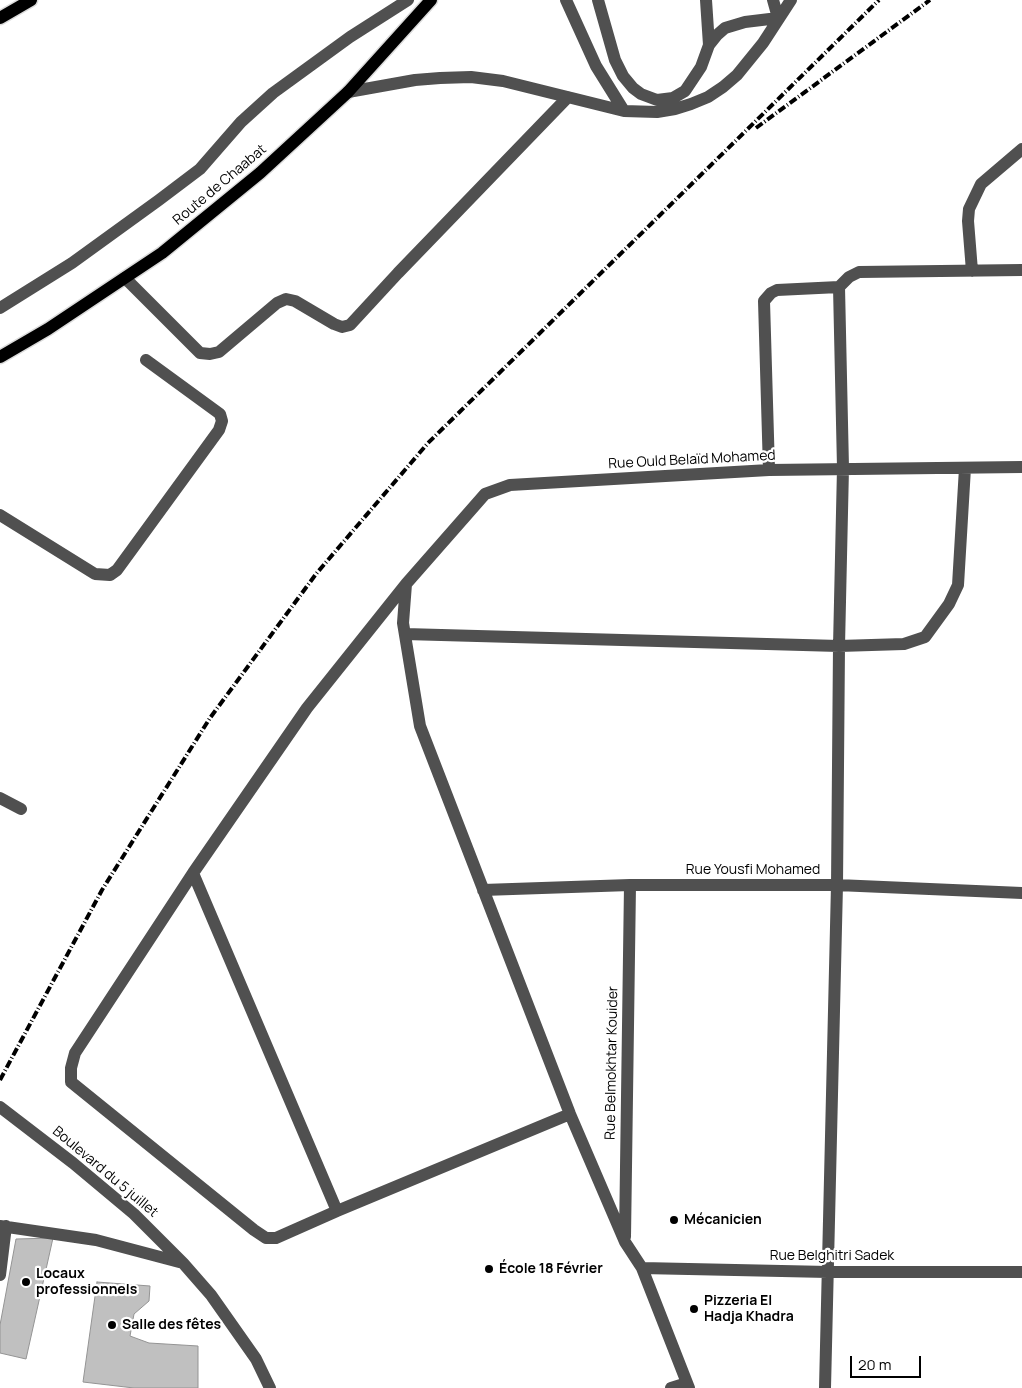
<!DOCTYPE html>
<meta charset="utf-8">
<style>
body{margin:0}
#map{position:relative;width:1022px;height:1388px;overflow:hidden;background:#fff;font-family:Manrope,sans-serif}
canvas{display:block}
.scale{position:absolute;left:850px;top:1356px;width:71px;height:22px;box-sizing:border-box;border:2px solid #000;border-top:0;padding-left:6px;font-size:15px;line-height:18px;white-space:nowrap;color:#000;-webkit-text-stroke:4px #fff;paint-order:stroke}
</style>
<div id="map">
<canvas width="1022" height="1388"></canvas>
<div class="scale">20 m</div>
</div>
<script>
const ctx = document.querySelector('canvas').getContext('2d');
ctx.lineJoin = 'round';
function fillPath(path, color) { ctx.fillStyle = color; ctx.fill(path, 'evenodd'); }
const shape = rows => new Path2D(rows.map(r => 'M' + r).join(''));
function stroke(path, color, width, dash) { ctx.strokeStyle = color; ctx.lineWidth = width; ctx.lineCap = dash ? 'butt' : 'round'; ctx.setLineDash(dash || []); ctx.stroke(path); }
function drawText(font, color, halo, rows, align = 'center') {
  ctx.font = font + ' Manrope,sans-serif'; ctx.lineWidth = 4.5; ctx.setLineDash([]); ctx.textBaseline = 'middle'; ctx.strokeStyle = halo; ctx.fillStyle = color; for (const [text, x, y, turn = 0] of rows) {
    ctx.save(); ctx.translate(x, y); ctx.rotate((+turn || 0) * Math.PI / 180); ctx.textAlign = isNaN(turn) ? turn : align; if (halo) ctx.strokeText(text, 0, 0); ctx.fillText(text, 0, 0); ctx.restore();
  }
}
const building = shape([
 [53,1238,26,1359,0,1353,0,1325,16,1239,53,1238],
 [97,1282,150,1286,149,1301,134,1314,130,1336,149,1343,198,1346,198,1388,134,1388,83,1382,97,1282]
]);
fillPath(building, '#c0c0c0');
stroke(building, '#949494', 1);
const major = shape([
 [0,18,31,0],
 [0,357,48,329,162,253,260,173,348,92,431,0]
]);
stroke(major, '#dbdbdb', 15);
stroke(shape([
 [566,0,596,66,624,111],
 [598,0,615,60,623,76,633,88,641,94,657,100,673,98,685,91,701,67,709,45,717,35,725,28,745,22,778,18],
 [706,0,709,45],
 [773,0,778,18],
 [348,92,415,80,440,78,471,77,503,81,624,111,657,112,675,109,691,104,708,97,723,87,737,75,763,43,791,0],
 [972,271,968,221,969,209,981,184,1022,149],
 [125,278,200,353,210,354,219,352,277,303,286,299,295,301,334,324,342,327,350,325,398,273,568,97],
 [0,308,72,263,159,200,200,169,241,122,273,93,350,37,408,0],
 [769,470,764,301,771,293,777,290,839,287,849,277,859,272,1022,270],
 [0,515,95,574,110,575,117,570,219,430,222,421,220,414,146,360],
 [406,584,403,623,420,726,570,1114,625,1242,642,1268,689,1388],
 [405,634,839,646,904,644,925,637,949,604,958,585,965,468],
 [0,798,21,809],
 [193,873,337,1211],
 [483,890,630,885,837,885,1022,893],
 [0,1107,73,1163,134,1214,183,1263,211,1295,256,1359,270,1388],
 [570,1114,337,1211,276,1238,266,1238,254,1230,71,1082,71,1068,75,1053,193,873,307,708,406,584,485,494,510,485,769,470,1022,467],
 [0,1226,96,1240,183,1263],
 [625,1237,630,885],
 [642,1268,828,1272,1022,1272],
 [0,1275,6,1226],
 [671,1388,687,1383],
 [825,1388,837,885,839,646,843,468,839,287]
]), '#505050', 12);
stroke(major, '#000', 12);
stroke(shape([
 [756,128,930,0],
 [0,1080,102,890,210,718,316,574,428,443,879,0]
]), '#000', 4, [8, 2.5, 1, 2.5]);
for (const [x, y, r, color] of [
 [674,1220,5,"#000"],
 [489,1269,5,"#000"],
 [26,1282,5,"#000"],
 [694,1309,5,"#000"],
 [112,1325,5,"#000"]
]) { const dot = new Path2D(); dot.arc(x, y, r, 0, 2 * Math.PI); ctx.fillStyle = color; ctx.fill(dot); stroke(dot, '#fff', 2); }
drawText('14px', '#000', '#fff', [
 ["Route de Chaabat",220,185,-40],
 ["Rue Ould Belaïd Mohamed",692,460,-3],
 ["Rue Yousfi Mohamed",753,870],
 ["Rue Belmokhtar Kouider",612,1063,-89],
 ["Boulevard du 5 juillet",105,1172,40],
 ["Rue Belghitri Sadek",832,1256]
]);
drawText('bold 14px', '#000', '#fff', [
 ["Mécanicien",684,1220],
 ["École 18 Février",499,1269],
 ["Locaux",36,1274],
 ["professionnels",36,1290],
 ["Pizzeria El",704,1301],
 ["Hadja Khadra",704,1317],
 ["Salle des fêtes",122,1325]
], 'left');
</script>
